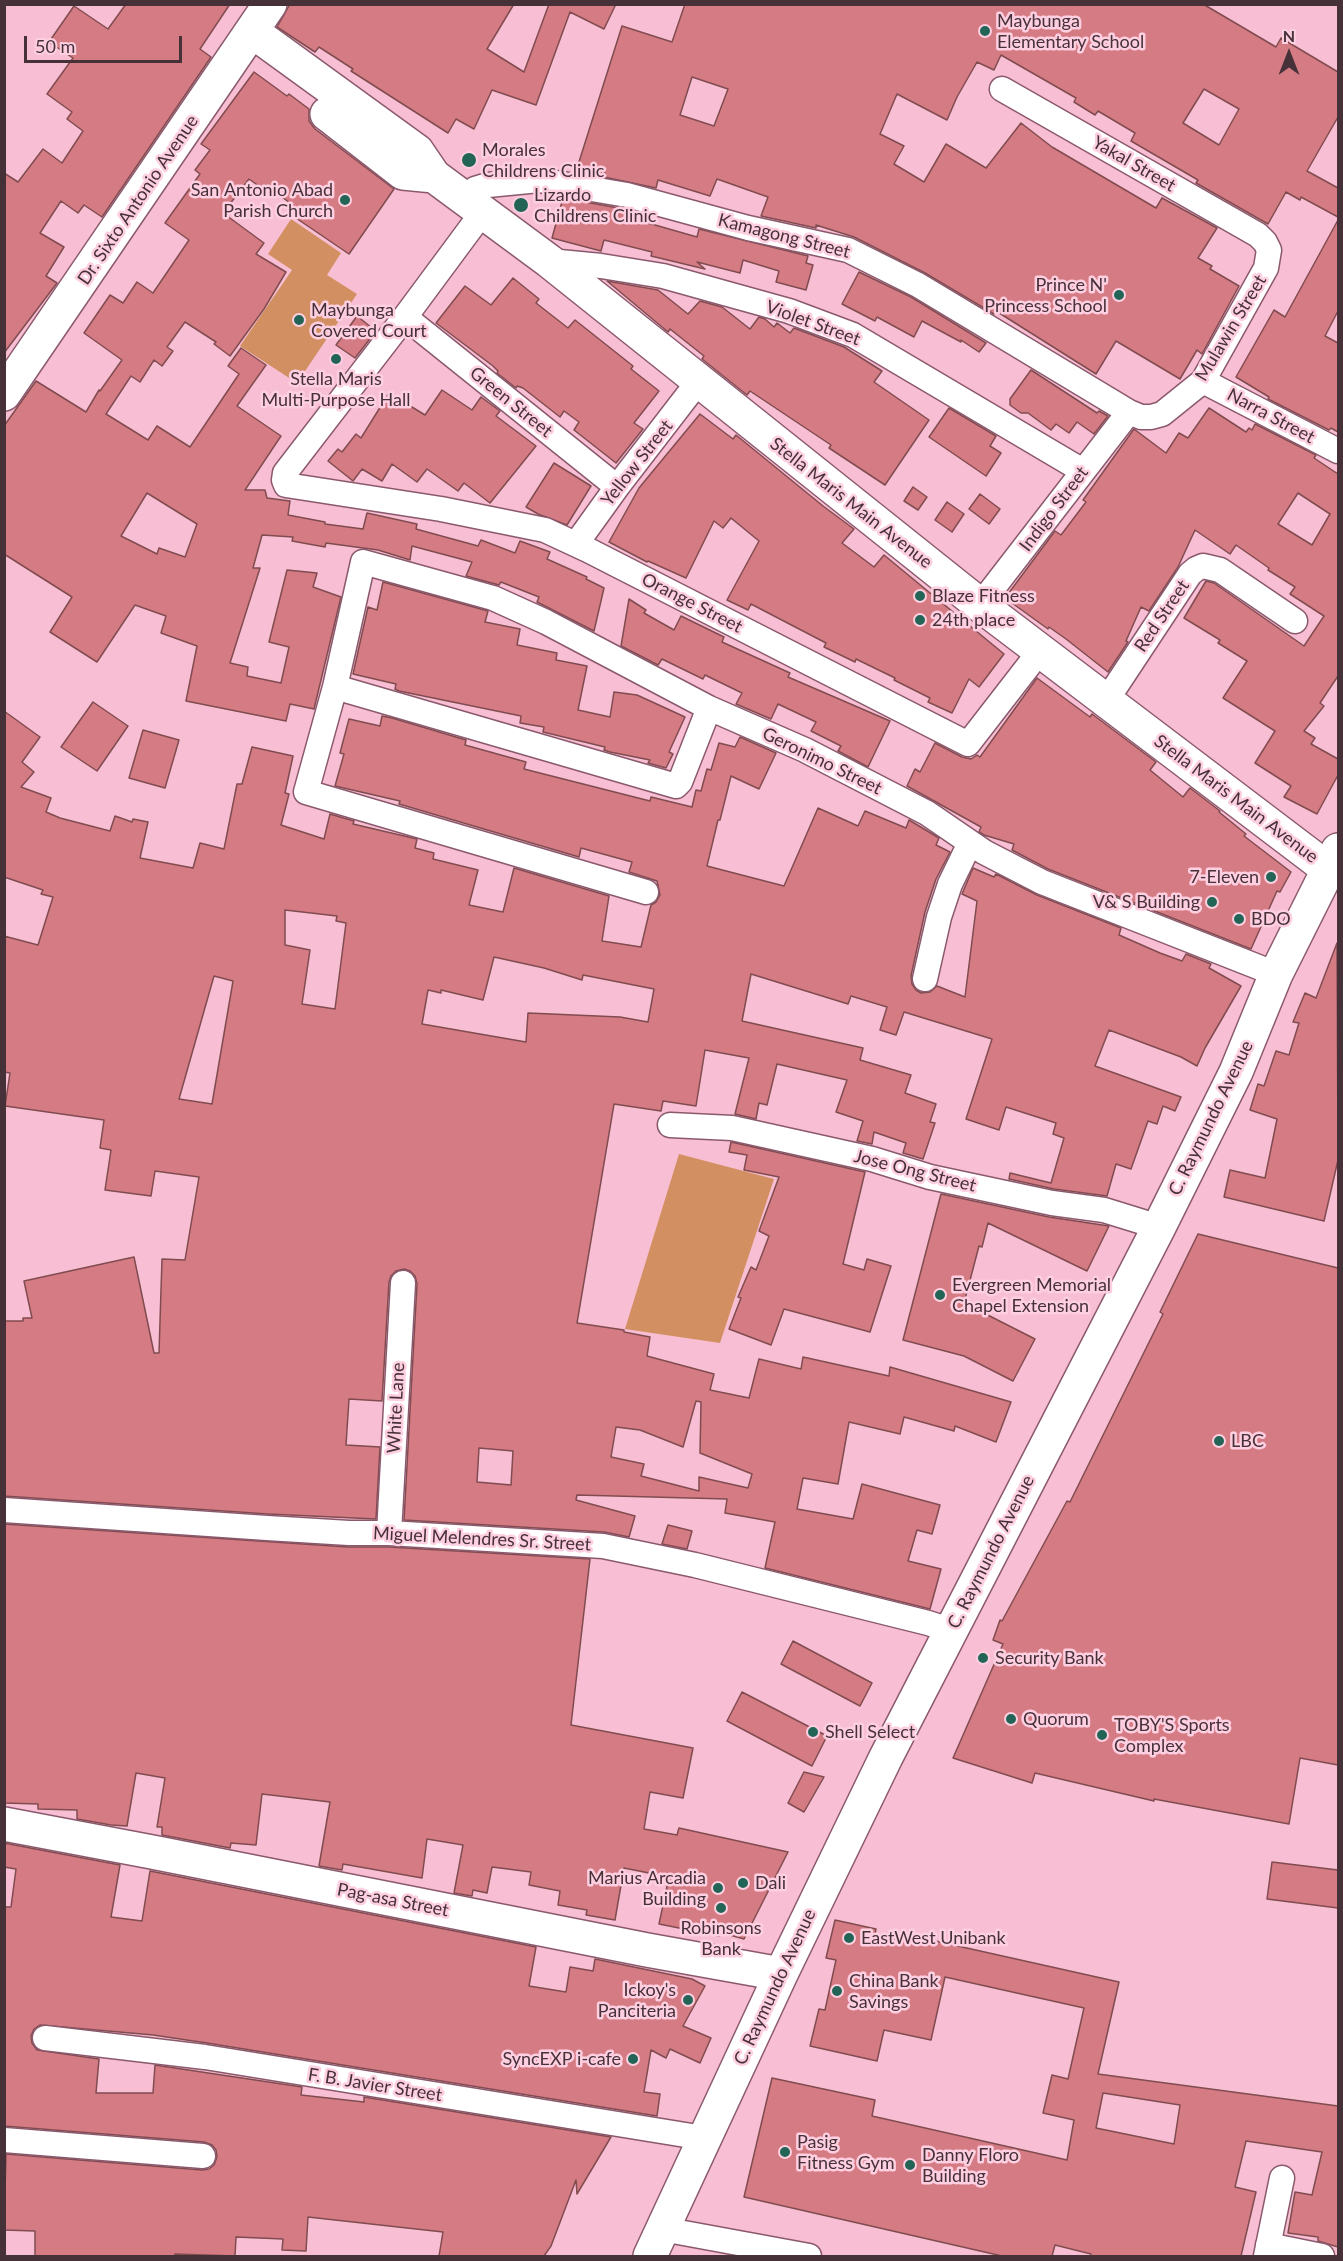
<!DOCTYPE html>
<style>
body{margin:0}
#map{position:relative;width:1343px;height:2261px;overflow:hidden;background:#f8bed3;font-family:Lato,sans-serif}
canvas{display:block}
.frame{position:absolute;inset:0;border:6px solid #473139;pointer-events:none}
.north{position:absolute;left:1259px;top:24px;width:60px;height:60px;-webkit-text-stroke:4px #fecfe0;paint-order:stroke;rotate:0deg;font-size:16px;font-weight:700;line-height:24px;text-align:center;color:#473139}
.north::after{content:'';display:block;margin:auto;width:21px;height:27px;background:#473139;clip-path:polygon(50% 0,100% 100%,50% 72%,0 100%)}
.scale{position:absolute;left:24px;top:36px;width:158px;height:27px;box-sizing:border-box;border:3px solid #473139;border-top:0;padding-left:8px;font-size:18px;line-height:21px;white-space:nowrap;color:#473139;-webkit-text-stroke:4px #fecfe0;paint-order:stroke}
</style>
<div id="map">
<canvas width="1343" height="2261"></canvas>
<div class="frame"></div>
<div class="north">N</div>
<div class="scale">50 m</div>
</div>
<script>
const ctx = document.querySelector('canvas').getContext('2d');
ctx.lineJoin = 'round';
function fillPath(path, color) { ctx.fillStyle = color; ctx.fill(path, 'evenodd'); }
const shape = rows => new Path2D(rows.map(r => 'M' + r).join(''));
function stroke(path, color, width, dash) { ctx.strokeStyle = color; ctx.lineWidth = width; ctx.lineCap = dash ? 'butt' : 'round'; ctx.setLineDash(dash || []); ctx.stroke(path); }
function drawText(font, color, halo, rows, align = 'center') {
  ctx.font = font + ' Lato,sans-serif'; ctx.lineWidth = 5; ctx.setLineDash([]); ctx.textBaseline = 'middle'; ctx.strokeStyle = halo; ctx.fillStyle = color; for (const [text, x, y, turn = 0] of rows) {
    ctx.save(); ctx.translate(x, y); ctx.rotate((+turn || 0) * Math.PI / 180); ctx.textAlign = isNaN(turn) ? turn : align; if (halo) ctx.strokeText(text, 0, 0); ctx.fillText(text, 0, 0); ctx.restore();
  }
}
fillPath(shape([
 [291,219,341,253,327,275,357,294,297,383,240,346,292,270,268,254],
 [679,1154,774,1179,720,1343,625,1329]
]), '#d29062');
const building = shape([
 [126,4,230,4,200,49,211,57,102,217,84,205,78,213,61,201,40,233,64,247,46,276,57,283,4,353,4,173,18,182,43,149,62,163,83,131,67,119,72,112,47,94,73,58,49,42,74,6,108,29,126,4],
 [290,4,514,4,487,49,524,72,549,4,616,4,604,29,570,12,536,105,492,90,474,129,456,119,448,133,351,71,353,69,319,47,315,52,277,27,290,4],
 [685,4,1203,4,1276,47,1281,38,1338,72,1338,117,1307,171,1338,188,1338,217,1301,197,1300,200,1286,192,1268,224,1196,183,1198,180,1131,141,1135,133,1098,111,1095,115,1074,102,1076,98,1001,55,994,70,977,62,957,97,947,120,897,94,880,134,904,146,894,164,924,182,946,144,986,168,1021,123,1052,147,1156,208,1162,198,1217,228,1198,258,1212,266,1210,269,1239,286,1202,354,1197,350,1180,379,1116,341,1096,374,996,311,994,314,925,273,854,237,816,225,816,228,761,216,768,197,717,179,710,196,658,180,656,188,604,177,605,173,578,165,622,26,672,42,685,4],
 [692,77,728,89,714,126,680,115,692,77],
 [1204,89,1239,109,1219,145,1183,123,1204,89],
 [254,72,287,96,289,94,309,109,309,121,315,129,394,189,349,254,293,216,298,209,266,185,263,189,249,179,223,213,264,243,256,254,286,272,264,309,230,356,214,344,216,342,185,322,167,347,173,351,162,366,154,360,140,382,131,376,106,414,148,440,157,426,190,447,239,374,228,366,241,348,266,365,237,406,281,436,245,490,265,490,267,498,290,501,288,515,325,522,325,524,363,529,367,513,417,524,416,529,478,546,481,540,515,553,520,541,550,552,547,559,587,577,586,579,604,588,594,631,537,602,539,597,501,582,499,585,466,576,472,562,412,546,410,560,378,550,326,543,325,547,292,541,293,537,262,535,253,568,260,568,230,663,248,667,247,676,281,683,289,647,269,642,287,570,317,573,313,587,341,597,314,709,290,704,286,721,186,701,197,646,161,633,166,616,135,605,97,662,50,632,72,597,4,554,4,426,36,381,86,412,99,390,100,391,122,360,84,333,110,295,123,303,137,282,153,293,189,240,165,223,200,174,195,170,210,150,201,144,254,72],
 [147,493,197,524,185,557,159,548,157,554,121,536,147,493],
 [563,198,624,209,650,216,648,223,697,237,699,229,808,256,806,263,813,265,806,290,776,282,779,271,743,260,740,273,697,262,705,269,651,256,652,252,604,240,601,251,552,238,563,198],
 [1338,220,1338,311,1325,336,1338,343,1338,432,1331,428,1329,430,1268,399,1269,397,1236,377,1274,310,1285,317,1338,220],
 [859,272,911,297,986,343,979,352,961,340,961,342,922,321,914,337,877,317,875,321,842,304,859,272],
 [513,278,539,299,536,303,568,328,575,320,633,366,631,369,659,391,634,423,643,429,616,463,574,430,579,422,564,411,560,417,523,388,517,386,516,388,497,373,498,371,493,366,436,323,465,286,491,305,513,278],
 [607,281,658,290,688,314,700,301,722,307,750,329,759,317,765,319,774,327,777,323,790,333,794,328,844,347,882,371,874,382,929,420,885,485,829,448,831,445,750,391,747,395,702,359,704,356,670,329,668,332,607,281],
 [357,316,376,331,355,358,336,345,357,316],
 [1031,370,1097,413,1099,411,1108,416,1094,434,1077,422,1069,433,1056,424,1051,430,1028,413,1021,413,1010,405,1010,399,1031,370],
 [442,390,472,410,481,397,500,411,496,416,536,446,490,503,464,483,458,491,427,469,417,482,392,464,382,481,362,469,353,481,328,461,338,449,342,452,356,434,361,438,389,393,425,415,442,390],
 [949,408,996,436,990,446,1001,453,986,476,929,437,949,408],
 [1209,408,1246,432,1249,428,1252,430,1255,424,1316,455,1314,458,1338,474,1338,676,1320,703,1324,706,1304,731,1315,738,1311,744,1338,759,1338,775,1317,814,1284,797,1291,786,1255,763,1275,731,1223,698,1247,661,1218,643,1220,640,1184,618,1206,581,1214,583,1304,646,1324,616,1290,594,1295,587,1268,570,1269,568,1236,545,1230,554,1195,530,1178,567,1149,611,1141,607,1126,641,1128,642,1108,672,1066,639,1049,627,1048,629,1005,598,1055,531,1061,535,1086,502,1083,500,1134,429,1166,453,1179,433,1188,438,1209,408],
 [1298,493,1330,514,1312,545,1278,524,1298,493],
 [700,414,733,439,736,435,823,506,854,529,842,543,874,567,884,555,1004,654,979,687,969,679,952,713,928,702,930,698,894,680,895,678,856,659,855,662,824,647,826,643,751,604,748,610,727,600,759,541,731,518,723,528,714,521,686,578,648,561,647,562,609,542,639,488,700,414],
 [554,463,591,486,567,525,538,514,526,507,554,463],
 [913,487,927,497,918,510,904,501,913,487],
 [980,494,1000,509,989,524,969,509,980,494],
 [947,502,964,514,952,532,935,520,947,502],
 [383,582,488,611,485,622,520,629,517,645,557,653,556,660,587,666,578,710,610,717,614,692,637,695,685,717,669,752,673,754,666,768,648,763,650,760,610,752,604,750,605,747,543,732,544,727,520,723,521,716,399,691,395,689,396,684,353,674,368,607,377,610,383,582],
 [629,599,646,610,644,613,674,630,681,616,724,637,722,642,790,673,788,677,890,721,868,767,838,751,841,746,811,731,816,722,778,704,771,719,736,704,742,693,705,675,703,679,662,659,658,665,621,646,629,599],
 [1037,678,1090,717,1092,714,1156,762,1150,770,1183,797,1190,788,1220,811,1219,812,1246,834,1244,836,1291,872,1280,892,1277,891,1251,949,1048,869,1012,850,1014,844,984,835,979,832,981,827,907,786,915,769,920,772,935,743,962,757,971,759,977,755,980,757,1037,678],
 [93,702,128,726,97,771,61,747,93,702],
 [4,711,40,737,22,762,34,772,21,787,51,798,46,812,60,818,110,831,115,816,132,822,133,819,148,822,140,858,193,868,200,843,224,849,237,784,242,784,252,747,293,756,285,793,289,794,281,825,324,839,330,814,354,821,353,824,417,839,415,848,434,853,433,859,478,870,469,905,503,912,514,868,609,896,602,941,641,947,651,905,656,902,660,895,657,881,629,872,632,862,581,848,579,857,399,804,400,801,335,786,344,754,340,753,349,719,380,726,382,716,392,718,466,740,465,745,526,762,524,769,650,801,651,797,692,807,696,790,701,791,707,769,711,770,719,743,735,747,740,737,776,753,759,789,731,776,720,820,718,820,707,866,784,886,818,808,858,826,865,811,906,828,909,820,939,838,936,845,950,852,936,879,925,912,911,976,912,984,916,990,921,993,930,992,937,986,965,997,977,901,962,894,973,868,994,877,996,874,1037,895,1121,928,1119,935,1160,953,1182,961,1186,954,1211,964,1209,968,1241,986,1205,1048,1197,1066,1181,1057,1109,1030,1095,1066,1181,1097,1175,1111,1163,1106,1157,1124,1148,1121,1131,1169,1116,1164,1107,1196,1054,1189,1009,1179,1010,1173,1051,1183,1064,1138,1053,1134,1056,1123,1006,1107,999,1130,966,1119,992,1039,904,1012,896,1035,880,1030,887,1007,851,996,848,1004,751,974,742,1021,863,1048,860,1060,911,1075,905,1093,936,1104,930,1122,935,1123,923,1159,903,1153,906,1143,874,1132,872,1144,857,1141,863,1121,836,1112,847,1080,777,1064,767,1105,759,1103,756,1119,735,1114,749,1058,705,1050,696,1106,663,1101,661,1111,614,1104,577,1323,624,1330,624,1332,650,1337,647,1356,714,1374,710,1390,749,1398,759,1359,801,1369,803,1357,889,1376,890,1367,1011,1402,996,1442,955,1426,954,1431,904,1417,900,1434,849,1422,838,1484,803,1478,797,1509,853,1519,862,1484,940,1505,932,1534,917,1530,908,1561,941,1569,930,1609,765,1568,775,1522,725,1513,727,1499,577,1495,576,1500,635,1516,629,1537,604,1532,404,1520,417,1284,415,1276,410,1271,404,1269,396,1271,391,1276,389,1282,382,1401,349,1399,346,1445,380,1447,376,1519,268,1514,4,1496,4,1321,23,1321,23,1318,32,1318,24,1281,134,1257,154,1353,159,1353,162,1259,185,1260,199,1177,155,1171,151,1196,105,1190,111,1150,100,1148,104,1120,5,1106,10,1073,4,1072,4,936,38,945,53,897,41,894,43,890,4,877,4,711],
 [285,910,337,916,336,921,346,923,335,1009,302,1004,310,950,285,945,285,910],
 [494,957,544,968,582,980,583,975,654,989,648,1022,620,1017,528,1013,526,1042,422,1024,428,990,441,993,441,990,483,1000,494,957],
 [214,976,233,981,212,1104,179,1099,214,976],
 [696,1401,701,1402,700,1453,752,1474,748,1488,699,1477,699,1491,641,1476,644,1464,611,1457,616,1427,640,1430,683,1447,696,1401],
 [479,1448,513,1451,511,1485,477,1482,479,1448],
 [143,730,179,740,165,788,129,778,143,730],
 [1337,943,1338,1160,1324,1221,1224,1197,1230,1170,1265,1178,1277,1119,1250,1110,1258,1084,1264,1086,1276,1051,1289,1055,1299,1023,1293,1022,1305,993,1316,998,1337,943],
 [731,1142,865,1172,843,1264,864,1270,867,1259,891,1266,870,1332,784,1309,771,1345,729,1329,741,1298,738,1297,751,1267,756,1270,769,1236,759,1231,779,1177,744,1170,747,1155,729,1152,731,1142],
 [941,1194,1049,1217,1109,1226,1087,1271,988,1223,982,1247,979,1246,964,1303,1035,1339,1013,1381,964,1356,903,1340,941,1194],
 [1198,1234,1338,1268,1338,1765,1300,1758,1289,1824,1154,1799,1154,1801,1035,1773,1032,1783,953,1758,1003,1644,993,1640,1000,1620,1002,1621,1067,1501,1070,1502,1163,1314,1160,1312,1198,1234],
 [4,1524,348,1547,389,1547,590,1559,571,1725,693,1748,683,1798,650,1792,644,1829,677,1835,679,1828,788,1852,744,1939,719,1932,719,1936,659,1924,669,1877,624,1868,615,1920,586,1915,587,1910,558,1905,560,1891,529,1885,531,1872,492,1867,487,1893,473,1890,472,1896,454,1893,463,1845,427,1839,422,1878,343,1864,342,1870,319,1866,330,1802,262,1794,256,1845,231,1843,230,1848,162,1835,162,1827,157,1827,165,1778,136,1773,127,1826,111,1825,77,1819,77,1810,38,1809,38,1804,4,1803,4,1524],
 [668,1525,692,1531,687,1549,662,1544,668,1525],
 [793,1641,872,1683,860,1706,781,1664,793,1641],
 [742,1692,827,1736,812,1766,727,1721,742,1692],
 [804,1772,824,1777,804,1812,788,1803,804,1772],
 [4,1843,120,1865,111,1917,142,1921,150,1871,536,1947,529,1986,566,1992,570,1967,593,1971,595,1959,692,1979,705,1986,683,2026,711,2038,700,2063,670,2049,666,2058,651,2050,644,2092,660,2094,657,2116,207,2043,153,2035,40,2025,34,2029,31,2036,32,2043,37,2050,99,2059,96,2093,153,2093,155,2065,302,2087,301,2095,364,2102,364,2097,611,2137,577,2194,576,2180,551,2246,544,2256,439,2256,443,2232,308,2217,306,2251,282,2250,283,2239,236,2237,235,2256,175,2254,175,2256,35,2256,35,2231,4,2230,6,2154,202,2170,209,2169,214,2165,217,2157,216,2150,212,2145,204,2142,4,2126,4,1907,11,1907,16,1869,4,1867,4,1843],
 [1272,1862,1338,1870,1338,1908,1267,1899,1272,1862],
 [835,1920,876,1929,875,1935,911,1943,913,1936,1119,1982,1098,2074,1338,2106,1338,2247,1318,2241,1318,2237,1288,2233,1295,2192,1312,2195,1322,2152,1246,2141,1235,2187,1256,2192,1241,2256,1090,2256,1091,2254,1055,2245,1052,2256,1002,2256,744,2197,772,2078,875,2100,872,2116,1067,2160,1074,2120,1043,2113,1052,2075,1068,2079,1084,2008,945,1977,931,2040,884,2030,877,2061,810,2046,819,2009,825,2010,836,1960,826,1958,835,1920],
 [1103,2093,1180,2105,1174,2144,1096,2128,1103,2093]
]);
fillPath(building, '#d57b83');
stroke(building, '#804c50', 1.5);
const street = shape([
 [465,200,475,189,488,185,539,180,627,195,748,228,848,250,918,285,1129,412,1141,417,1151,417,1162,414,1203,381,1266,268,1269,250,1265,242,1258,235,1002,89],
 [482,213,405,317,285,473,284,480,286,485,441,509,545,530,588,550,968,744,1040,651],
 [549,261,601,266,663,276,789,311,853,335,1083,471],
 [405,317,617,487],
 [1203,381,1338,451],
 [576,544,617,487,698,382],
 [980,605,1129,412],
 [335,687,676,786,680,782,709,708],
 [1106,701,1190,574,1196,569,1203,566,1220,570,1295,621],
 [646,892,306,792,335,687,363,562,493,598,546,622,709,708,805,750,927,813,984,852,1042,882,1276,974],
 [925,979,939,917,950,884,970,843],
 [670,1125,732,1128,872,1159,930,1177,1052,1203,1104,1210,1159,1227],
 [4,1510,267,1528,349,1533,389,1533,603,1546,695,1565,928,1623,950,1630],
 [389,1533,403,1283],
 [45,2038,205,2057,704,2138],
 [4,2140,203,2156],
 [662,2229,809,2256],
 [1268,2245,1322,2256],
 [1266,2256,1282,2178]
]);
const secondary = shape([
 [253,32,417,151,434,176,549,261,980,605,1328,869],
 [327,114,403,173,434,176],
 [4,394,270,4],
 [4,1824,152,1852,647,1950,781,1974],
 [650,2256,781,1974,886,1757,1159,1227,1236,1072,1276,974,1338,850]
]);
stroke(street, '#8b596d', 27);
stroke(secondary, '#8b596d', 36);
stroke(street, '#fff', 24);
stroke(secondary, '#fff', 33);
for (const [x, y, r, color] of [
 [985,31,6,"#226556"],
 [469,160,8,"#226556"],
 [345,200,6,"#226556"],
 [521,205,8,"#226556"],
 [1119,295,6,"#226556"],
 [299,320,6,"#226556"],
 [336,359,6,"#226556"],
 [920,596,6,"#226556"],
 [920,620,6,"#226556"],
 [1271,877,6,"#226556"],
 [1212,902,6,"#226556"],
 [1239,919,6,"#226556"],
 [940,1295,6,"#226556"],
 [1219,1441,6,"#226556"],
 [983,1658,6,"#226556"],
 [1011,1719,6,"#226556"],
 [813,1732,6,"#226556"],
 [1102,1735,6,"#226556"],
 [743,1883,6,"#226556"],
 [718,1888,6,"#226556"],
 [721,1908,6,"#226556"],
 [849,1938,6,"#226556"],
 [837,1991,6,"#226556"],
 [688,2000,6,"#226556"],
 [633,2059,6,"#226556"],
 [785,2152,6,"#226556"],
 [910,2165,6,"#226556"]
]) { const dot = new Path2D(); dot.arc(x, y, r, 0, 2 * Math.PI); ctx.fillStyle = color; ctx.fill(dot); stroke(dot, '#fecfe0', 2); }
drawText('18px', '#473139', '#fecfe0', [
 ["Maybunga",997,21],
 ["Elementary School",997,42],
 ["Morales",482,150],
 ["Childrens Clinic",482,171],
 ["San Antonio Abad",333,190,"right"],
 ["Parish Church",333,211,"right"],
 ["Lizardo",534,195],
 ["Childrens Clinic",534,216],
 ["Prince N'",1107,285,"right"],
 ["Princess School",1107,306,"right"],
 ["Maybunga",311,310],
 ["Covered Court",311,331],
 ["Stella Maris",336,379,"center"],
 ["Multi-Purpose Hall",336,400,"center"],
 ["Blaze Fitness",932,596],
 ["24th place",932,620],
 ["7-Eleven",1259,877,"right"],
 ["V& S Building",1200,902,"right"],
 ["BDO",1251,919],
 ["Evergreen Memorial",952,1285],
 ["Chapel Extension",952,1306],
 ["LBC",1231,1441],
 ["Security Bank",995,1658],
 ["Quorum",1023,1719],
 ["TOBY'S Sports",1114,1725],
 ["Complex",1114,1746],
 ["Shell Select",825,1732],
 ["Marius Arcadia",706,1878,"right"],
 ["Building",706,1899,"right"],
 ["Dali",755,1883],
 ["Robinsons",721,1928,"center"],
 ["Bank",721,1949,"center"],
 ["EastWest Unibank",861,1938],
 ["China Bank",849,1981],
 ["Savings",849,2002],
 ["Ickoy's",676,1990,"right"],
 ["Panciteria",676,2011,"right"],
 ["SyncEXP i-cafe",621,2059,"right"],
 ["Pasig",797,2142],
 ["Fitness Gym",797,2163],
 ["Danny Floro",922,2155],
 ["Building",922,2176]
], 'left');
drawText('18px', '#473139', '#fecfe0', [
 ["Yakal Street",1134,164,30],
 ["Dr. Sixto Antonio Avenue",138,200,-56],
 ["Kamagong Street",784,236,14],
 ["Violet Street",813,323,20],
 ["Mulawin Street",1231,328,-59],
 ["Green Street",511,402,39],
 ["Narra Street",1271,416,28],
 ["Yellow Street",637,463,-52],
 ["Stella Maris Main Avenue",851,503,38],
 ["Indigo Street",1054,509,-53],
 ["Orange Street",692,603,27],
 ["Red Street",1162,616,-56],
 ["Geronimo Street",822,761,26],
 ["Stella Maris Main Avenue",1236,799,37],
 ["C. Raymundo Avenue",1211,1118,-64],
 ["Jose Ong Street",915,1171,14],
 ["White Lane",396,1408,-87],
 ["Miguel Melendres Sr. Street",482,1539,3],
 ["C. Raymundo Avenue",991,1552,-63],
 ["Pag-asa Street",393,1900,11],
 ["C. Raymundo Avenue",775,1987,-65],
 ["F. B. Javier Street",375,2085,9]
]);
</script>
